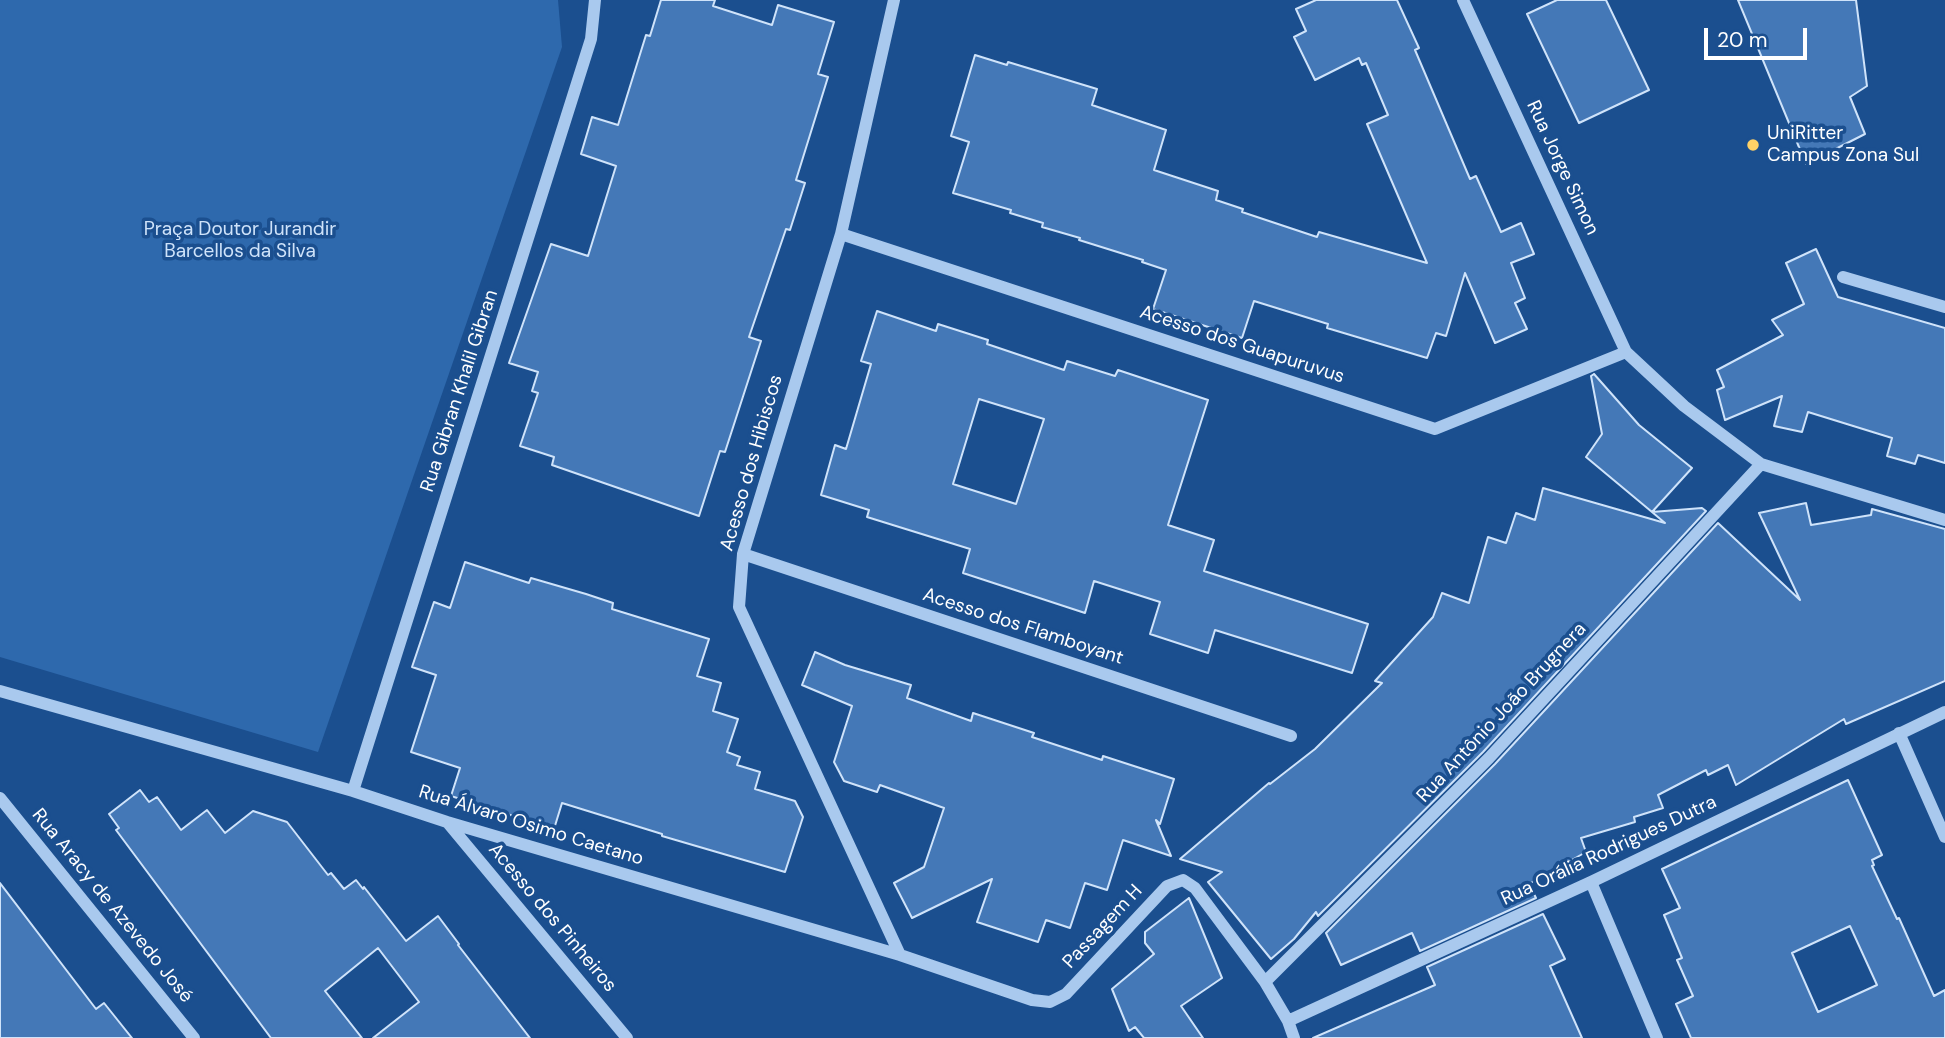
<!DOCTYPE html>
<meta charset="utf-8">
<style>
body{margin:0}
#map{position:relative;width:1945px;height:1038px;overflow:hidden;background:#1b4f8f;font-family:"DM Sans",sans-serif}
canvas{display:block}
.scale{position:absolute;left:1704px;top:28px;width:103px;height:32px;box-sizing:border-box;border:4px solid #fff;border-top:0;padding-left:9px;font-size:21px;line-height:24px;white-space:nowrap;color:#fff;-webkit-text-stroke:5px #1b4f8f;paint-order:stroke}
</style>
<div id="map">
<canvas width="1945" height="1038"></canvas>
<div class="scale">20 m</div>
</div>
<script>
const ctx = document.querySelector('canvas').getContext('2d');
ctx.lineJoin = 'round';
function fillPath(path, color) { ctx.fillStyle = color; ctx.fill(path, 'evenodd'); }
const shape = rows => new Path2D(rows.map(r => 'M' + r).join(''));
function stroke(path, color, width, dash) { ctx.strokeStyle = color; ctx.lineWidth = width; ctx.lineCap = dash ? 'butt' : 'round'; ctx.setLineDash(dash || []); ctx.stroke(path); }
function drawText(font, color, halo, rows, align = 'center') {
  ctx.font = font + ' "DM Sans",sans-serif'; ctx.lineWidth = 7; ctx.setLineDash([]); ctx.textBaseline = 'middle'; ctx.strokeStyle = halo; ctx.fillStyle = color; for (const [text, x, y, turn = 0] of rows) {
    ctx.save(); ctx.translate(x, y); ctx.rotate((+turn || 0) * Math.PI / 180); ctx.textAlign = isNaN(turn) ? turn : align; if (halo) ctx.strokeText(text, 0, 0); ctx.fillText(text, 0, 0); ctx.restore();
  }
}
fillPath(shape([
 [0,0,558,0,562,47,318,752,0,657]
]), '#2e69ad');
const building = shape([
 [661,0,715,0,713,6,772,25,778,5,834,22,818,74,828,77,796,180,805,183,790,230,786,229,749,337,761,341,725,452,720,451,699,516,552,465,554,457,520,446,538,393,532,391,538,372,509,363,551,244,588,256,616,166,581,154,592,117,618,125,646,35,650,36,661,0],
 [1316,0,1397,0,1419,48,1415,50,1470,179,1476,176,1501,232,1521,223,1534,254,1511,263,1525,298,1515,303,1527,329,1495,343,1465,273,1446,336,1436,333,1427,358,1327,328,1328,324,1254,301,1242,338,1153,309,1166,270,1142,262,1143,260,1079,240,1080,238,1042,227,1043,223,1010,213,1011,210,953,193,969,142,951,136,975,55,1007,65,1008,62,1097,89,1092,105,1166,130,1154,170,1218,191,1216,200,1243,209,1242,212,1317,237,1319,232,1427,263,1367,124,1388,115,1366,63,1362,65,1359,58,1315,80,1294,37,1306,31,1296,9,1316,0],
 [1557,0,1606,0,1649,90,1579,123,1527,14,1557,0],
 [1738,0,1856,0,1867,86,1850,97,1865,134,1806,164,1738,0],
 [1816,249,1838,297,1945,328,1945,463,1918,455,1915,464,1887,456,1892,438,1808,412,1802,432,1774,426,1782,396,1725,420,1717,390,1724,387,1717,370,1783,335,1772,320,1804,304,1786,263,1816,249],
 [877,311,936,331,938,324,988,340,987,344,1064,370,1067,361,1115,376,1118,370,1208,400,1168,525,1214,540,1204,571,1368,624,1352,673,1215,630,1208,653,1150,634,1160,602,1094,581,1085,613,963,573,970,549,867,517,869,510,821,495,835,445,846,449,871,364,861,361,877,311],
 [979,399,1044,419,1016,504,953,484,979,399],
 [1594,374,1639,425,1692,468,1652,512,1586,457,1602,434,1591,376,1594,374],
 [1543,488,1665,523,1652,512,1702,508,1706,511,1483,752,1318,916,1316,912,1294,939,1271,959,1208,882,1222,872,1180,859,1269,783,1270,784,1315,749,1382,683,1375,681,1433,617,1442,593,1469,603,1488,537,1506,543,1516,513,1535,520,1543,488],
 [1806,503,1811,525,1871,515,1872,509,1945,529,1945,681,1846,724,1844,719,1736,785,1728,765,1708,775,1706,770,1658,795,1663,808,1634,817,1635,822,1581,838,1586,852,1529,884,1536,898,1420,951,1412,933,1341,965,1326,933,1495,764,1718,523,1800,600,1759,513,1806,503],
 [465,562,529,583,531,578,586,594,613,603,612,609,709,639,697,676,721,683,713,711,738,719,727,752,740,757,737,765,760,772,755,789,795,801,803,817,785,872,662,836,662,834,562,803,554,829,451,796,460,768,411,752,436,675,412,667,434,602,450,608,465,562],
 [815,652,845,665,911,685,907,698,971,721,973,713,1034,733,1032,737,1102,760,1103,756,1174,779,1160,824,1156,820,1171,856,1123,840,1107,890,1085,883,1070,928,1046,920,1038,942,977,922,992,879,912,918,894,883,924,867,944,808,880,785,877,792,844,781,834,762,852,706,802,685,815,652],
 [1848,780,1882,855,1872,860,1874,865,1872,866,1897,919,1899,918,1934,996,1945,990,1945,1038,1691,1038,1676,1004,1693,996,1677,960,1682,958,1664,915,1680,908,1662,869,1848,780],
 [1850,926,1877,985,1818,1012,1792,953,1850,926],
 [140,790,149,802,157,797,181,830,207,810,225,833,253,811,287,822,328,875,331,873,344,889,356,880,363,889,364,887,406,941,438,916,459,944,458,945,530,1038,373,1038,419,1002,378,948,325,991,362,1038,271,1038,116,830,119,828,109,814,140,790],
 [0,883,96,1009,104,1003,132,1038,0,1038,0,883],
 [1189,898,1222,978,1181,1006,1203,1038,1144,1038,1135,1027,1129,1031,1112,989,1154,954,1145,943,1145,932,1189,898],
 [1543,914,1565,959,1550,966,1582,1038,1313,1038,1435,985,1427,967,1543,914]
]);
fillPath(building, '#4478b7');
stroke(building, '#cfe3fa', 2);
stroke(shape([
 [894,0,841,234,743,554,739,607,900,955],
 [1463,0,1626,352,1684,406,1761,464,1945,520],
 [841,234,1435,429,1626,352],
 [1843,277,1945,307],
 [743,554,1291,736],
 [0,691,353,791,447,822,900,955,1032,1000,1050,1002,1066,994,1167,886,1183,880,1195,888,1265,982,1288,1021,1294,1038],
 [1899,733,1945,837],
 [353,791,591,39,595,0],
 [0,798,194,1038],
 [448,823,627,1038],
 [1591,882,1657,1038],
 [1265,982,1489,758,1761,464],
 [1288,1021,1591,882,1945,712]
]), '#a9c9ee', 12);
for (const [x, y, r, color] of [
 [1753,145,7,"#ffd166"]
]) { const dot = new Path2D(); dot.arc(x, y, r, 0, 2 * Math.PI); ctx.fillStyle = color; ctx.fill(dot); stroke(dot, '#1b4f8f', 2.5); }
drawText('19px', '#fff', '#1b4f8f', [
 ["UniRitter",1767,134],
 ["Campus Zona Sul",1767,156]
], 'left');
drawText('19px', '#fff', '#1b4f8f', [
 ["Rua Jorge Simon",1562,168,65],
 ["Acesso dos Guapuruvus",1242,345,18],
 ["Rua Gibran Khalil Gibran",460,391,-72],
 ["Acesso dos Hibiscos",752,463,-74],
 ["Acesso dos Flamboyant",1023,627,18],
 ["Rua Antônio João Brugnera",1502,713,-47],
 ["Rua Álvaro Osimo Caetano",531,826,17],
 ["Rua Orália Rodrigues Dutra",1609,851,-25],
 ["Rua Aracy de Azevedo José",112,906,51],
 ["Acesso dos Pinheiros",552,918,50],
 ["Passagem H",1103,927,-47]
]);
drawText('19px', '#cfe3fa', '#1b4f8f', [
 ["Praça Doutor Jurandir",240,230],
 ["Barcellos da Silva",240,252]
]);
</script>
